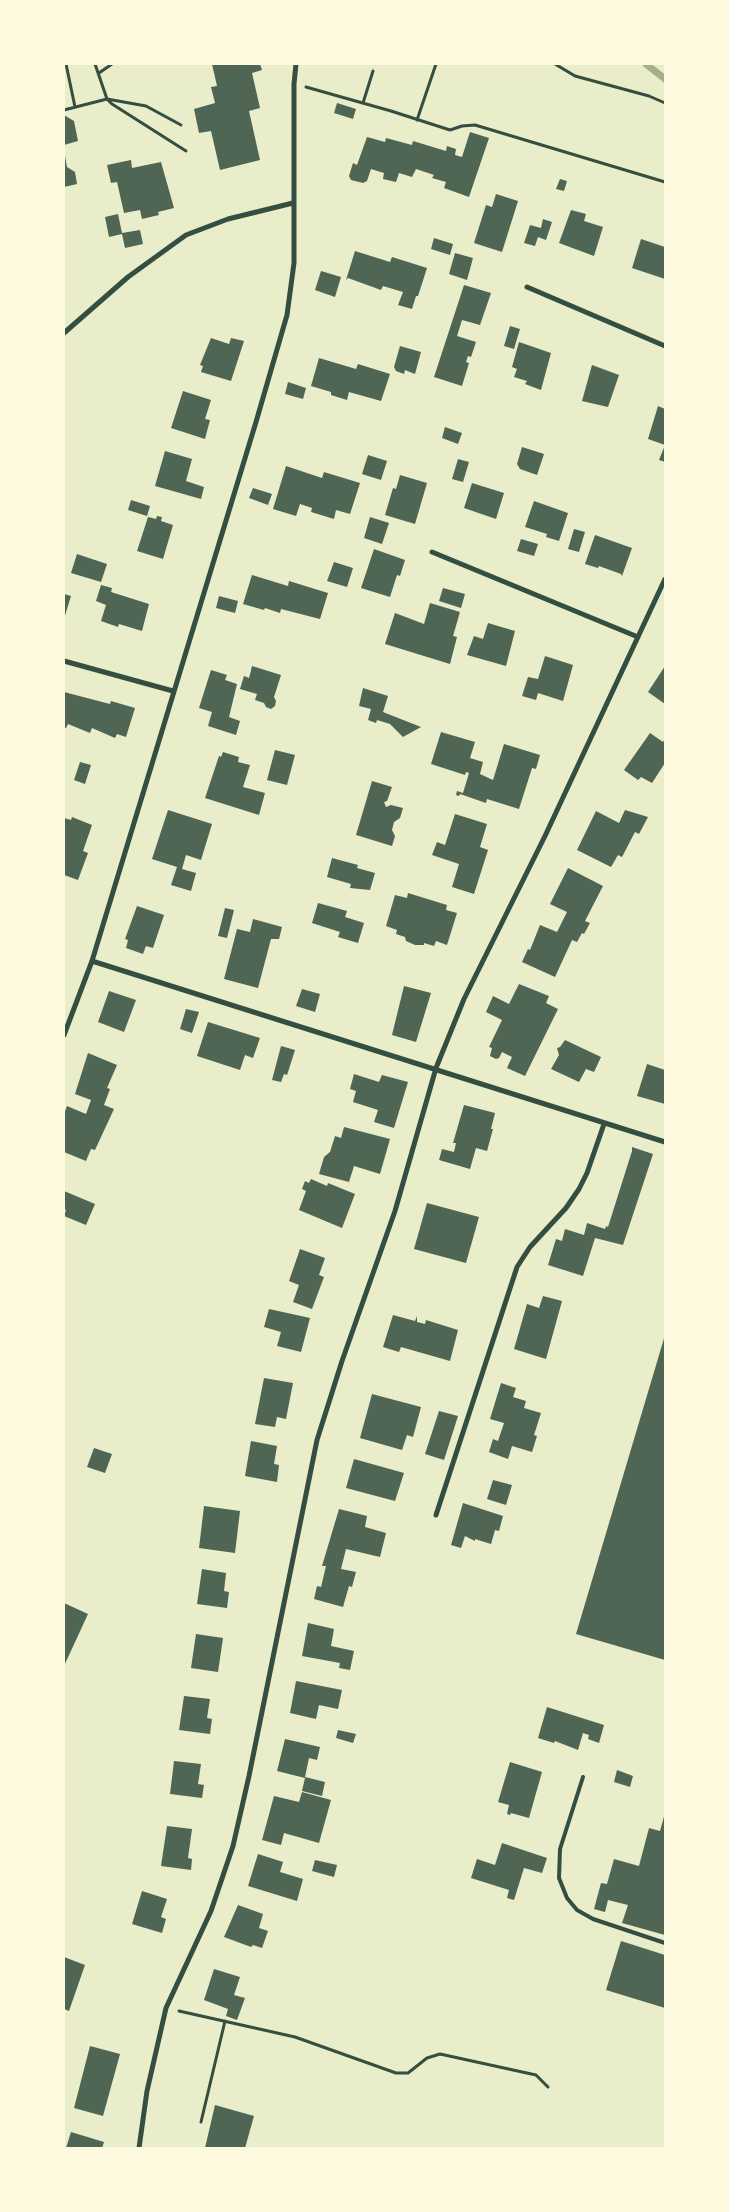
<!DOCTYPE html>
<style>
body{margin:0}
#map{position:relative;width:729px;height:2212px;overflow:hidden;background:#e9edc9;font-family:Inter,sans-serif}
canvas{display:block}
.frame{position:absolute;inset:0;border:65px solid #fefae0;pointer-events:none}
</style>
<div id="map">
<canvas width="729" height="2212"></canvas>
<div class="frame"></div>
</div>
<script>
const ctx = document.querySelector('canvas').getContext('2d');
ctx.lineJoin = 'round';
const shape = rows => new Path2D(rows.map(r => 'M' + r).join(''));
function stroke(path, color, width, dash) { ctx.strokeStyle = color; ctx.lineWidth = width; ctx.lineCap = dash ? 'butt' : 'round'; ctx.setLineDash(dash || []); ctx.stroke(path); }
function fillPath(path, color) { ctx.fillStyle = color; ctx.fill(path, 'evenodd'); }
stroke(shape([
 [646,64,665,79]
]), '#a3b18a', 7);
fillPath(shape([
 [212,64,260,64,262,70,252,73,260,108,249,111,260,160,220,170,211,131,199,133,194,109,215,103,211,87,217,86],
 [337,103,356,109,353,119,334,113],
 [64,115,74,121,78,141,64,145],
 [470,132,489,138,469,197,444,188,446,182,432,178,434,175,416,169,412,177,399,173,396,182,383,179,384,173,371,169,367,181,363,183,351,180,349,176,353,163,357,165,367,137,385,142,386,138,412,145,413,141,446,151,447,146,456,149,455,155,462,157],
 [65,156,67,167,75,172,77,184,64,187],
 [131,160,132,168,161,162,174,208,158,212,159,215,142,219,140,210,124,213,117,182,111,183,107,165],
 [560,179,567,181,564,191,556,189],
 [496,194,518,201,502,252,474,243,486,205,492,207],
 [571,210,586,214,584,221,603,227,594,256,559,243],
 [118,214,122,233,140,230,143,244,125,248,122,234,109,237,105,217],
 [543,219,552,222,546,240,538,237,535,246,524,243,530,225,541,228],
 [434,238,453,244,450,255,431,249],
 [641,239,665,247,665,279,632,268],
 [355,251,390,262,392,257,427,268,418,296,416,296,412,309,398,305,403,292,383,286,381,290,348,278,346,280],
 [455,253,473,258,467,280,449,274],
 [321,271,341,277,335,297,315,290],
 [464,285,491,293,480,325,462,320,457,336,476,342,471,357,468,356,466,362,469,363,462,386,434,377],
 [510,326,520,329,514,349,504,346],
 [211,338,229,344,231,338,244,341,231,381,201,372,203,366,200,365],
 [519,342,551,353,541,390,525,384,527,381,514,377,517,369,512,367],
 [400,346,421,352,415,374,405,370,404,374,396,371,394,367],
 [319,358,356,369,358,364,390,374,381,401,349,392,347,400,331,395,331,392,311,386],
 [592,365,619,375,608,407,582,401],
 [288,382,306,388,303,399,285,394],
 [183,391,211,400,205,419,210,420,205,439,171,428],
 [658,406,665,409,665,462,659,460,665,445,648,439],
 [445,427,462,433,458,444,442,438],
 [522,447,544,454,537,475,520,469,517,464],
 [165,451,192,459,186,481,204,487,201,499,155,486],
 [368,455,387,461,381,480,362,474],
 [458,459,469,462,463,482,452,479],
 [286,466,322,478,324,472,360,483,350,514,336,510,334,519,311,512,312,508,300,504,296,516,273,509],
 [400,475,427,483,415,524,385,515,393,488,396,489],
 [472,483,504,493,496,519,464,508],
 [253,488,272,494,268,505,249,498],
 [131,500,150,506,147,516,128,510],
 [534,501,568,513,559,541,546,537,547,534,525,527],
 [157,516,162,517,161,521,173,525,163,559,137,551,148,517,156,519],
 [370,517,389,523,382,544,364,538],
 [574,529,585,532,579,552,568,549],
 [595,535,632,548,622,576,621,574,599,566,598,568,585,564],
 [521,539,538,544,534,556,517,551],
 [374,549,405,560,400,576,397,575,390,597,361,588],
 [77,554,107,564,101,582,71,573],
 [334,562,353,568,347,587,327,581],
 [252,575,288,586,289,581,328,593,320,619,281,609,280,613,265,608,264,610,243,604],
 [101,585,112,588,111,592,149,604,142,631,119,624,118,627,101,621,106,605,96,601],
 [443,588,465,594,461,608,439,601],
 [64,594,71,596,64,619],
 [219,596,238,601,235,613,216,608],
 [430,603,460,612,453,636,457,637,450,664,385,644,395,613,424,624],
 [488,623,515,631,506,666,467,655,474,636,483,639],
 [545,656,573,665,563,701,538,693,536,700,522,696,528,677,538,679],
 [252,666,281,675,274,697,276,701,275,706,271,709,266,707,264,703,255,700,257,694,240,689,244,676,249,678],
 [665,666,665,704,648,692],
 [211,670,227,675,225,680,237,684,229,717,240,721,236,735,208,726,212,712,199,708],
 [363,688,388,696,383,712,421,727,403,737,390,724,377,720,376,723,368,720,371,709,359,706],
 [64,692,110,704,111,701,135,708,126,737,117,734,115,738,92,728,90,733,68,724,66,728,64,728],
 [441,732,475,742,470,758,483,762,480,774,493,780,504,744,540,755,536,769,532,768,519,809,487,799,486,803,460,794,459,796,456,795,457,791,463,793,469,773,466,772,465,775,431,764],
 [650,733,663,742,665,738,665,763,652,783,641,777,638,780,624,770],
 [275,750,295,755,287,785,267,780],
 [223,752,239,757,238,762,250,765,243,787,265,793,259,815,205,798,219,756,221,757],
 [80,762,91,765,85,784,74,780],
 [372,781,392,787,387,801,384,802,386,807,391,805,403,808,400,818,394,822,392,830,395,836,392,846,356,835],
 [168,810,212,824,201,860,186,855,182,869,196,873,191,891,171,885,177,867,152,859],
 [625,810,648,817,639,834,635,832,622,857,618,855,611,867,577,850,596,811,619,823],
 [455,814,487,824,480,847,488,850,474,894,452,887,459,864,432,855,437,842,445,845],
 [72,817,92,825,83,851,88,853,78,880,64,875,64,818,71,820],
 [332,858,358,865,357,868,375,873,370,890,350,888,351,884,327,877],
 [568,868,603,886,585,921,590,923,584,934,582,933,577,942,572,940,555,977,522,962,528,949,530,950,540,925,557,932,567,912,550,904],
 [408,893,447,905,446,910,457,913,447,945,436,941,434,946,424,943,424,945,415,945,406,941,405,937,396,934,397,930,386,926,395,895,407,898],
 [318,903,347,911,345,917,364,923,358,943,338,937,340,932,312,923],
 [137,906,164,915,153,948,146,946,143,954,126,948,128,940,125,939],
 [225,908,234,910,227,938,218,936],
 [253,919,282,927,279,939,271,939,258,988,224,979,237,929,250,932],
 [519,984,549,996,546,1003,558,1009,525,1076,507,1068,512,1057,502,1052,499,1058,496,1059,490,1056,492,1048,489,1047,502,1020,486,1012,493,996,509,1004],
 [404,986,431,993,416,1042,392,1035],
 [302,989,320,994,315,1012,296,1006],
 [109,991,136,1000,124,1032,98,1022],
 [186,1009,199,1012,192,1033,180,1029],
 [208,1022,260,1038,253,1058,245,1055,240,1070,197,1056],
 [565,1040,601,1057,594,1072,586,1069,579,1082,551,1069,559,1055,557,1048,560,1047],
 [281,1046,295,1050,289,1069,287,1075,284,1074,281,1082,272,1080],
 [88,1053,117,1065,107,1088,110,1089,104,1105,114,1109,95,1150,91,1149,86,1161,64,1152,64,1114,67,1106,86,1114,91,1100,75,1094],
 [647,1064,665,1070,665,1104,637,1096],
 [354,1074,379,1082,382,1075,408,1082,394,1128,374,1122,378,1110,353,1102,356,1091,350,1089],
 [464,1105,495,1113,491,1129,493,1129,487,1151,476,1148,470,1169,439,1160,442,1149,454,1152,456,1143,453,1143],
 [344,1127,390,1139,380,1174,354,1166,349,1182,319,1174,324,1157,330,1152,335,1136,341,1138],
 [632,1147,653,1154,623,1245,595,1238,583,1276,548,1265,556,1239,562,1241,565,1229,584,1235,587,1223,605,1229,606,1226,608,1227,632,1151],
 [311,1179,327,1186,328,1183,355,1194,342,1228,299,1210,306,1191,302,1189,305,1181,309,1183],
 [64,1191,95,1204,86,1225,64,1216,66,1210,64,1209],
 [427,1203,479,1217,466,1263,414,1249],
 [300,1249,325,1258,319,1275,324,1277,312,1309,293,1302,299,1285,289,1281],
 [543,1296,562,1301,546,1359,514,1349,527,1304,539,1308],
 [269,1309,310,1318,301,1352,277,1346,281,1332,264,1327],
 [393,1315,415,1321,417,1316,417,1322,425,1324,426,1320,458,1330,450,1361,401,1347,399,1352,383,1347],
 [665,1335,665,1660,576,1634],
 [264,1378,293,1383,286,1419,277,1417,275,1427,255,1424],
 [501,1383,516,1388,513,1397,526,1401,524,1408,541,1413,534,1435,537,1436,532,1452,512,1446,508,1459,489,1452,493,1439,498,1441,504,1423,490,1419],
 [372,1394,421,1407,413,1437,407,1435,402,1450,360,1438],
 [439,1411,458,1416,444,1460,425,1454],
 [251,1441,277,1446,274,1464,279,1465,277,1482,245,1476],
 [94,1448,112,1454,105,1473,87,1467],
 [354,1459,404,1473,395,1501,346,1488],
 [493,1480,512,1485,506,1505,487,1499],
 [463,1503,503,1516,499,1531,495,1530,491,1544,475,1539,475,1541,465,1536,461,1548,451,1545],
 [204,1506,240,1511,235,1553,199,1548],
 [339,1509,367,1516,365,1527,386,1533,380,1557,346,1549,341,1569,356,1572,352,1587,349,1586,343,1607,314,1599,317,1586,321,1587,326,1566,322,1566],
 [202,1569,226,1573,224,1591,229,1592,227,1608,197,1604],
 [64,1603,88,1614,64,1666],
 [308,1623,334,1629,331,1646,354,1651,350,1670,339,1668,340,1663,302,1656],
 [196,1634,223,1638,218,1672,191,1668],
 [296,1681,342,1690,338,1709,319,1705,316,1719,290,1713],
 [184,1696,210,1699,207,1718,212,1719,210,1734,179,1730],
 [547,1707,604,1725,599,1743,588,1739,589,1735,583,1733,578,1750,555,1741,554,1743,538,1738],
 [338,1730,356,1734,353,1743,336,1738],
 [285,1739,320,1747,317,1760,309,1758,305,1777,325,1782,322,1796,302,1791,305,1778,277,1771],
 [174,1761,201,1764,198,1784,204,1785,202,1798,170,1794],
 [510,1762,542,1772,529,1818,511,1813,510,1815,507,1814,509,1805,498,1802],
 [617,1770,633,1776,630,1787,614,1782],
 [302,1792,331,1800,319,1843,284,1833,281,1845,262,1840,274,1796,299,1802],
 [665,1813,665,1935,622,1923,628,1905,608,1900,605,1912,594,1909,601,1883,607,1884,614,1859,639,1866,649,1828,660,1831],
 [167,1826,192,1829,188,1858,192,1859,191,1870,161,1866],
 [502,1843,547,1858,542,1873,524,1868,514,1900,507,1898,509,1890,471,1878,477,1859,495,1865],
 [258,1854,283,1862,280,1872,303,1879,297,1901,248,1886],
 [315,1860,337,1865,334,1877,312,1871],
 [142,1891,167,1899,161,1917,166,1919,162,1933,132,1924],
 [238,1905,263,1914,259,1928,268,1931,262,1948,253,1945,251,1947,224,1937],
 [621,1941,665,1955,665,2008,606,1990],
 [64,1957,85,1965,69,2011,64,2009],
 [214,1969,240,1977,234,1995,245,1998,237,2020,226,2016,228,2009,204,2000],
 [90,2046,120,2054,103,2116,74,2108],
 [215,2105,254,2116,245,2148,205,2148],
 [71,2132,104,2142,102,2148,66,2148]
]), '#4f6655');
stroke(shape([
 [66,64,75,107],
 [95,64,107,99,112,104,186,151],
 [555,64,575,76,649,96,665,103],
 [99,73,112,64],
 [306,87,391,111,450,130,462,126,475,125,665,182],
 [363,103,373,71],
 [64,110,107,99,146,106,181,125],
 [417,120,436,64],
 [179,2011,295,2037,396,2073,408,2073,427,2058,440,2054,536,2075,548,2087],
 [201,2122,225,2021]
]), '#344e41', 3);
stroke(shape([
 [583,1777,560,1849,559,1878,567,1898,577,1910,593,1919,665,1943]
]), '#344e41', 4);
stroke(shape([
 [527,287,665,346],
 [64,333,128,277,186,235,228,219,293,203],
 [432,552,638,637],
 [64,661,173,691],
 [92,961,665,1142],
 [64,1035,92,961,256,422,287,315,294,263,294,84,296,64],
 [436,1515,517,1267,530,1247,566,1208,579,1189,587,1173,604,1124],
 [139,2148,147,2091,166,2008,211,1911,233,1846,249,1776,317,1440,342,1361,395,1211,436,1068,464,999,545,836,665,579]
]), '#344e41', 5);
</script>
